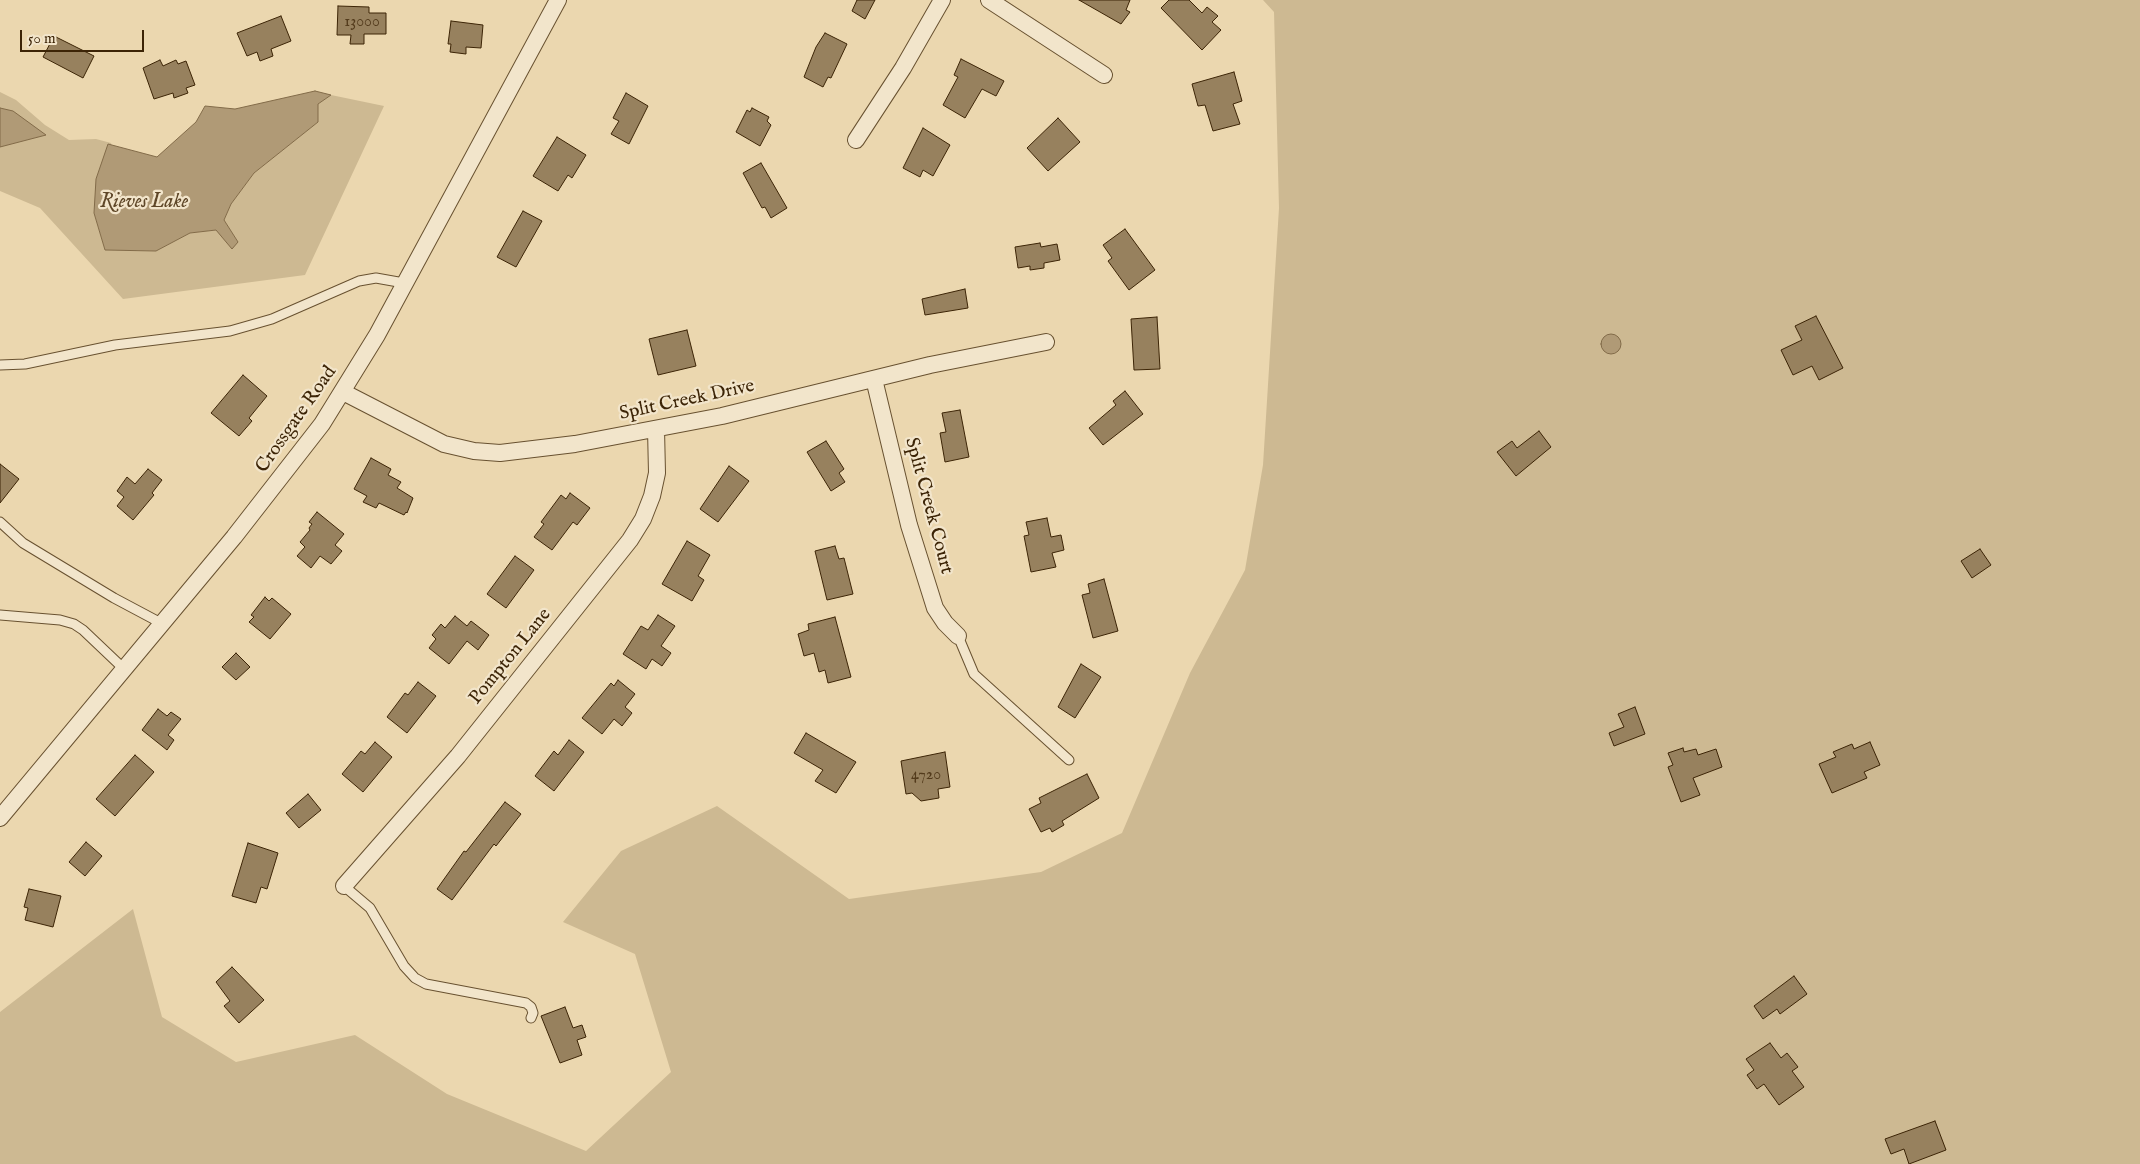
<!DOCTYPE html>
<style>
body{margin:0}
#map{position:relative;width:2140px;height:1164px;overflow:hidden;background:#ebd7af;font-family:"IM FELL English",serif}
canvas{display:block}
.scale{position:absolute;left:20px;top:30px;width:124px;height:22px;box-sizing:border-box;border:2px solid #3c2406;border-top:0;padding-left:6px;font-size:15px;line-height:18px;white-space:nowrap;color:#3c2406;-webkit-text-stroke:4px #f2e5cb;paint-order:stroke}
</style>
<div id="map">
<canvas width="2140" height="1164"></canvas>
<div class="scale">50 m</div>
</div>
<script>
const ctx = document.querySelector('canvas').getContext('2d');
ctx.lineJoin = 'round';
function fillPath(path, color) { ctx.fillStyle = color; ctx.fill(path, 'evenodd'); }
const shape = rows => new Path2D(rows.map(r => 'M' + r).join(''));
function stroke(path, color, width, dash) { ctx.strokeStyle = color; ctx.lineWidth = width; ctx.lineCap = dash ? 'butt' : 'round'; ctx.setLineDash(dash || []); ctx.stroke(path); }
function drawText(font, color, halo, rows, align = 'center') {
  ctx.font = font + ' "IM FELL English",serif'; ctx.lineWidth = 4.5; ctx.setLineDash([]); ctx.textBaseline = 'middle'; ctx.strokeStyle = halo; ctx.fillStyle = color; for (const [text, x, y, turn = 0] of rows) {
    ctx.save(); ctx.translate(x, y); ctx.rotate((+turn || 0) * Math.PI / 180); ctx.textAlign = isNaN(turn) ? turn : align; if (halo) ctx.strokeText(text, 0, 0); ctx.fillText(text, 0, 0); ctx.restore();
  }
}
fillPath(shape([
 [1263,0,2140,0,2140,1164,0,1164,0,1012,133,909,162,1017,236,1062,355,1035,447,1094,586,1151,671,1072,635,954,563,922,621,851,717,806,849,899,1041,872,1122,833,1190,673,1245,570,1263,465,1279,208,1274,12],
 [0,92,16,100,45,125,69,140,96,139,111,143,115,159,95,206,94,213,105,250,156,251,190,233,216,230,237,241,224,220,231,204,254,173,318,122,318,104,331,95,384,106,305,275,123,299,40,208,0,191]
]), '#cdb992');
const water = shape([
 [315,91,331,95,318,104,318,122,254,173,231,204,224,220,238,242,232,249,216,230,190,233,156,251,105,250,94,213,96,179,108,144,157,157,196,122,205,106,235,109,315,91],
 [0,108,13,111,46,135,0,147,0,108],
 '1601 344a10 10 0 1 1 20 0a10 10 0 1 1-20 0Z'
]);
fillPath(water, '#b09a76');
stroke(water, '#826b49', 1);
const building = shape([
 [857,0,875,0,865,19,852,11,857,0],
 [1079,0,1130,0,1126,10,1130,12,1121,24,1079,0],
 [1169,0,1189,0,1202,13,1207,7,1218,16,1212,22,1221,30,1202,50,1161,8,1169,0],
 [338,6,369,7,369,13,386,13,386,34,364,34,364,44,350,44,351,35,337,35,338,6],
 [281,16,291,41,271,49,273,56,260,61,257,52,247,56,237,33,281,16],
 [451,21,483,25,481,48,466,47,466,54,450,52,451,44,448,44,451,21],
 [825,33,847,44,831,78,828,77,823,87,804,77,816,47,825,33],
 [54,36,94,56,83,78,43,57,54,36],
 [961,59,1004,81,996,96,982,89,965,118,943,105,958,77,954,75,961,59],
 [160,60,163,66,176,60,178,64,186,61,195,85,186,88,188,93,174,98,173,93,154,99,143,68,160,60],
 [1234,72,1242,101,1233,104,1240,124,1213,131,1205,105,1198,106,1192,84,1234,72],
 [626,93,648,106,629,144,611,134,619,121,613,118,626,93],
 [752,108,769,117,767,121,771,125,760,146,736,132,747,110,750,112,752,108],
 [1058,118,1080,142,1048,171,1027,148,1058,118],
 [923,128,950,145,933,176,923,170,920,177,903,168,923,128],
 [557,137,586,155,572,178,568,175,558,191,533,176,557,137],
 [761,163,787,208,771,218,765,207,762,208,743,173,761,163],
 [523,211,542,221,516,267,497,257,523,211],
 [1125,229,1155,270,1129,290,1108,261,1112,258,1103,245,1125,229],
 [1040,243,1041,247,1057,244,1060,260,1044,263,1044,268,1030,270,1030,266,1018,268,1015,247,1040,243],
 [965,289,968,308,925,315,922,299,965,289],
 [1816,316,1843,368,1819,380,1812,366,1793,375,1781,350,1802,340,1795,326,1816,316],
 [1157,317,1160,369,1134,370,1131,319,1157,317],
 [687,330,696,366,658,375,649,339,687,330],
 [243,375,267,396,249,418,252,421,239,436,211,413,243,375],
 [1125,391,1143,414,1103,445,1089,428,1116,405,1113,401,1125,391],
 [960,410,969,457,945,462,940,433,946,432,942,413,960,410],
 [1539,431,1551,447,1516,476,1497,452,1512,441,1517,448,1539,431],
 [826,441,844,469,839,473,845,482,831,491,807,452,826,441],
 [371,458,391,469,388,475,401,482,397,488,413,498,407,513,406,512,404,515,379,503,376,508,363,502,367,496,354,489,371,458],
 [0,464,19,479,0,503,0,464],
 [729,466,749,481,718,522,700,509,729,466],
 [148,469,162,480,152,493,154,495,133,520,117,506,124,497,117,491,127,477,135,484,148,469],
 [570,493,590,508,577,525,573,522,552,550,534,537,544,524,541,522,561,495,566,499,570,493],
 [317,512,344,534,335,545,342,551,331,564,320,556,311,568,297,556,305,547,300,542,310,530,309,528,312,524,309,522,317,512],
 [1047,518,1051,537,1061,535,1064,550,1052,553,1056,567,1031,572,1024,536,1029,535,1026,522,1047,518],
 [687,541,710,555,698,576,704,580,692,601,662,584,687,541],
 [835,546,839,559,844,558,853,594,827,600,815,551,835,546],
 [1980,549,1991,565,1972,578,1961,561,1980,549],
 [515,556,534,570,506,608,487,594,515,556],
 [1104,579,1118,631,1093,638,1082,595,1090,593,1088,584,1104,579],
 [265,597,269,601,272,598,291,614,270,639,249,622,254,617,251,615,265,597],
 [658,615,675,626,661,646,671,653,662,666,652,659,646,669,623,654,641,626,648,630,658,615],
 [455,616,467,626,471,621,489,635,478,650,467,641,449,664,429,648,436,639,432,635,441,624,445,628,455,616],
 [835,617,851,677,828,683,825,670,819,672,814,653,804,656,798,634,809,630,808,624,835,617],
 [236,653,250,667,236,680,222,667,236,653],
 [1081,664,1101,677,1075,718,1058,707,1081,664],
 [618,680,635,694,625,707,632,713,622,726,614,719,602,734,582,718,611,683,614,686,618,680],
 [418,682,436,696,407,733,387,717,405,693,408,695,418,682],
 [1635,707,1645,734,1614,746,1609,733,1624,727,1618,714,1635,707],
 [158,709,167,716,171,712,181,719,168,735,174,740,167,750,142,730,158,709],
 [806,733,856,762,836,793,815,781,823,770,794,753,806,733],
 [569,740,584,752,554,791,535,776,554,751,558,755,569,740],
 [375,742,392,757,363,792,342,774,361,751,365,754,375,742],
 [1870,742,1880,765,1864,772,1867,778,1832,793,1819,764,1836,757,1833,752,1852,744,1854,749,1870,742],
 [1683,748,1684,752,1696,749,1698,755,1716,749,1722,767,1693,778,1700,795,1681,802,1668,767,1673,765,1668,753,1683,748],
 [945,752,950,787,938,789,939,798,921,801,912,793,906,794,901,761,945,752],
 [135,755,154,772,115,816,96,799,135,755],
 [1087,774,1099,798,1062,821,1064,825,1052,832,1050,828,1041,832,1029,809,1041,803,1039,798,1087,774],
 [308,794,321,810,299,828,286,813,308,794],
 [505,802,521,814,496,846,494,844,452,900,437,889,464,851,466,852,505,802],
 [86,842,102,856,85,876,69,862,86,842],
 [248,843,278,853,267,889,261,887,256,903,232,896,248,843],
 [29,889,61,896,53,927,25,920,28,908,24,907,29,889],
 [232,967,264,1000,239,1023,224,1006,230,1001,216,982,232,967],
 [1794,976,1807,994,1780,1014,1777,1009,1763,1019,1754,1006,1794,976],
 [565,1007,573,1028,582,1025,586,1037,577,1040,582,1055,560,1063,541,1016,565,1007],
 [1770,1043,1781,1058,1787,1053,1798,1067,1792,1071,1804,1087,1779,1105,1764,1084,1757,1089,1747,1075,1754,1070,1746,1059,1770,1043],
 [1935,1121,1946,1150,1909,1164,1904,1149,1891,1154,1885,1139,1935,1121]
]);
fillPath(building, '#97815e');
stroke(building, '#3c2406', 1);
const lane = shape([
 [0,365,25,364,115,345,230,331,272,319,359,281,376,278,404,283],
 [0,522,23,543,114,598,161,623],
 [0,615,60,620,74,624,83,630,123,668],
 [958,636,974,674,1069,760],
 [344,886,370,908,404,966,415,978,426,984,526,1003,531,1007,533,1013,531,1018]
]);
const street = shape([
 [989,0,1104,75],
 [856,140,903,68,942,0],
 [874,379,909,525,935,608,945,623,958,636],
 [343,392,444,444,474,451,500,453,575,444,722,416,930,365,1046,342],
 [0,818,234,537,322,424,377,335,558,0],
 [344,886,458,756,630,540,643,519,652,496,657,473,656,429]
]);
stroke(lane, '#685130', 11);
stroke(street, '#685130', 18);
stroke(lane, '#f2e5cb', 9);
stroke(street, '#f2e5cb', 16);
drawText('16px', '#533b1c', null, [
 ["13000",362,23],
 ["4720",926,776]
]);
drawText('19px', '#3c2406', '#f2e5cb', [
 ["Split Creek Drive",687,401,-12],
 ["Crossgate Road",297,420,-55],
 ["Split Creek Court",928,506,75],
 ["Pompton Lane",511,657,-51]
]);
drawText('italic 20px', '#5f4728', '#f2e5cb', [
 ["Rieves Lake",144,203]
]);
</script>
